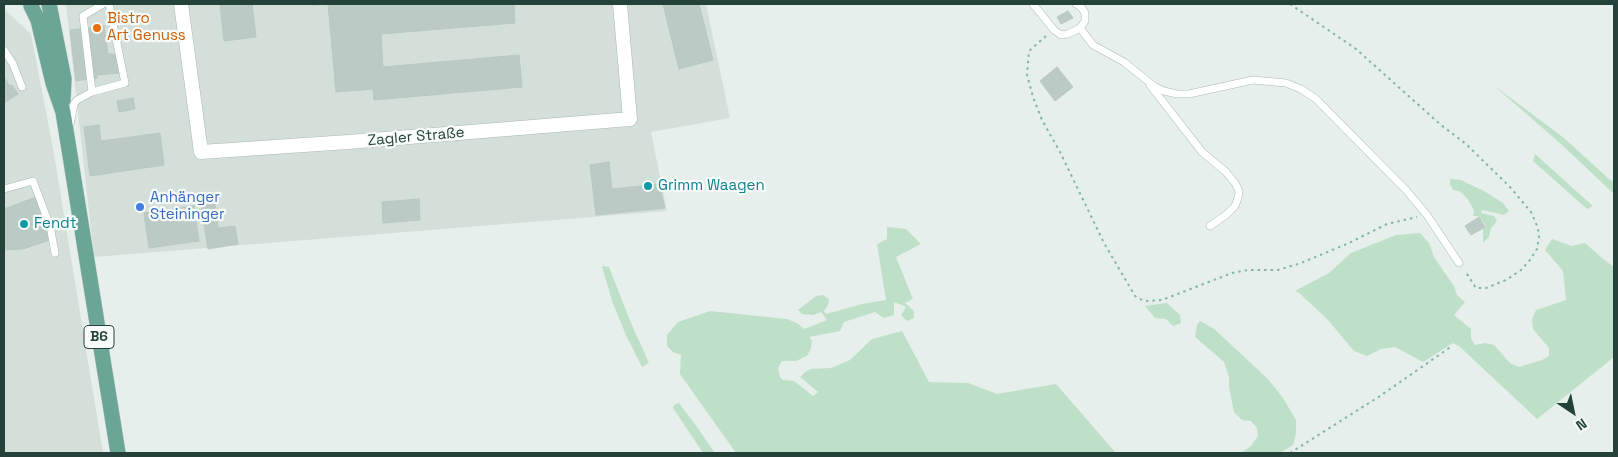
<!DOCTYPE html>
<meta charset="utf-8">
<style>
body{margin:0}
#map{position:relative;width:1618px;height:457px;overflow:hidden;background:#e6efeb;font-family:"Space Grotesk",sans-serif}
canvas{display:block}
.frame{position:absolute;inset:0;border:5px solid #24423a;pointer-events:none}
.north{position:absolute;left:1548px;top:387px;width:50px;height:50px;-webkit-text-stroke:4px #f7fbf9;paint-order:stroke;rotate:146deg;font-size:14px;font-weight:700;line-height:20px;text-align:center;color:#24423a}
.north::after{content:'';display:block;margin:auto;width:18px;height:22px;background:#24423a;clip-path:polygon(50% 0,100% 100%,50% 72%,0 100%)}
</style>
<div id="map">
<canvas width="1618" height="457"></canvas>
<div class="frame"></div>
<div class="north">N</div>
</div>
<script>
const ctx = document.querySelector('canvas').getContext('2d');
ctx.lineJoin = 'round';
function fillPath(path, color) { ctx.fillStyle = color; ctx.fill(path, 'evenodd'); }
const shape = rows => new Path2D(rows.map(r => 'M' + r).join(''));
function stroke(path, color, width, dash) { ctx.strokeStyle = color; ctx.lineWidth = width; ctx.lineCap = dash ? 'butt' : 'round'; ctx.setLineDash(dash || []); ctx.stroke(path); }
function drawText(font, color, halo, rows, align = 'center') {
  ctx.font = font + ' "Space Grotesk",sans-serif'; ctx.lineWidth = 4.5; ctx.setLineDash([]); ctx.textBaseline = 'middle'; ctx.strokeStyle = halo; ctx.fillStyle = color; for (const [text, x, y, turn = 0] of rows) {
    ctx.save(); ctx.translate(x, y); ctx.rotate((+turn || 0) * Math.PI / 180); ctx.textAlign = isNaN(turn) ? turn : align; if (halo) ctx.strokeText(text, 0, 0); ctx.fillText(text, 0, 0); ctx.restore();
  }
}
fillPath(shape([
 [66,4,706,4,730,118,651,132,667,211,94,257],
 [4,9,31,34,53,148,103,453,4,453]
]), '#d4dfda');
fillPath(shape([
 [1492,84,1564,138,1609,179,1614,182,1614,194,1561,144],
 [1535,154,1593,206,1587,209,1533,161],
 [1450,179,1461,180,1484,191,1503,203,1509,211,1504,215,1482,210,1481,213,1494,216,1497,221,1491,228,1489,237,1483,243,1483,229,1486,226,1479,216,1473,216,1474,210,1466,197,1459,191,1453,190,1450,184],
 [887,227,906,229,921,244,896,257,913,299,905,303,914,311,914,318,907,321,901,315,906,307,894,302,894,315,884,318,875,312,844,322,840,331,809,337,812,341,811,348,807,356,796,361,782,361,778,368,780,377,783,380,794,381,813,396,818,392,800,377,805,372,811,369,831,368,850,360,872,339,902,331,929,382,968,383,997,394,1056,384,1116,453,736,453,680,374,681,355,673,352,667,346,667,335,678,322,710,311,787,319,797,323,804,329,827,320,821,312,813,315,802,314,798,310,816,296,823,295,829,299,828,305,824,311,826,314,862,304,886,300,877,244,887,239],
 [1420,233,1429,243,1434,257,1454,286,1457,295,1465,302,1454,315,1471,329,1471,338,1475,345,1485,343,1494,345,1510,363,1519,367,1542,360,1549,356,1549,348,1533,329,1532,319,1536,310,1566,300,1563,271,1545,250,1552,239,1572,246,1585,243,1602,258,1614,267,1614,357,1537,419,1459,346,1453,343,1423,362,1395,347,1381,349,1367,356,1354,351,1327,319,1299,293,1295,291,1329,273,1351,253,1396,235],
 [602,266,609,267,631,323,649,363,642,367,626,335,612,301],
 [1167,303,1180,315,1181,323,1173,326,1166,319,1155,318,1145,306],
 [1200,321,1213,328,1268,379,1283,398,1296,420,1296,434,1293,445,1280,453,1241,453,1251,446,1258,436,1257,428,1251,421,1242,420,1234,412,1229,387,1229,377,1224,362,1195,337,1197,325],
 [679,403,697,427,715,453,703,453,673,408,674,405]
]), '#bfe0c8');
const building = shape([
 [220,4,252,4,256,37,224,41,220,4],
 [312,4,514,4,515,23,381,34,383,67,519,55,522,87,374,100,373,89,336,92,328,4,312,5,312,4],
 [663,4,699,4,713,60,679,69,663,4],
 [1068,11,1073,18,1061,24,1057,17,1068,11],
 [104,26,108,54,116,54,119,73,97,75,90,28,104,26],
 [90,28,97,78,76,81,70,30,90,28],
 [1057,67,1073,87,1055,101,1040,81,1057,67],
 [4,77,10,86,12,85,18,94,4,103,4,77],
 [133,98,135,109,119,112,117,101,133,98],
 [99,125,101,141,160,133,164,165,90,176,84,127,99,125],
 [609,162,612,189,659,184,665,208,596,215,590,165,609,162],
 [36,197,50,240,23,249,4,250,4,209,36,197],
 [419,199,420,220,383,223,382,202,419,199],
 [215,204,218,228,235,226,238,244,208,249,201,206,215,204],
 [194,206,199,241,149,248,144,213,194,206],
 [1479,217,1485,227,1471,235,1465,226,1479,217]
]);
fillPath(building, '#bbcac4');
stroke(building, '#b8c9c2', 1);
const lane = shape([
 [1033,4,1054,30,1061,35,1068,34,1080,28,1085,21,1085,13,1081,7,1076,4],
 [1080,28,1093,45,1124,62,1155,87,1164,91,1177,94,1189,94,1253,80,1286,83,1301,89,1316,99,1406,190,1427,215,1459,263],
 [4,50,13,64,22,87],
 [1150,85,1202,152,1226,172,1235,183,1239,191,1238,198,1235,206,1226,215,1210,226],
 [92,92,83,16,103,4],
 [70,125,74,104,77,100,92,92,125,83,109,4],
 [4,189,33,181,50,226,55,253]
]);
const street = shape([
 [181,4,201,152,348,142,630,119,620,4]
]);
const primary = shape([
 [49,4,64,79,63,100],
 [31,6,38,20,53,83,63,112,118,453]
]);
stroke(lane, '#a8b8b2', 8);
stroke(street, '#a8b8b2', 15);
stroke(primary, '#c2cac8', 16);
stroke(shape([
 [1290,4,1356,49,1441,125,1466,144,1510,187,1531,212,1538,228,1539,237,1537,249,1530,260,1521,270,1506,280,1486,288,1476,288,1465,271],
 [1046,36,1029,51,1027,75,1033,97,1042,120,1060,152,1104,243,1135,296,1142,300,1148,301,1162,300,1232,273,1248,270,1278,270,1301,263,1349,243,1387,224,1417,217],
 [1290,453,1380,396,1452,346]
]), '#86b3a5', 2, [2.5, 4]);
stroke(lane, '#fff', 7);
stroke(street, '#fff', 14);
stroke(primary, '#6aa596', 15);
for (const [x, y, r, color] of [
 [97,28,5,"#e8710a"],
 [648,186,5,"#0f9aa8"],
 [140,207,5,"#3f7fe0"],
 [24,224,5,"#0f9aa8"]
]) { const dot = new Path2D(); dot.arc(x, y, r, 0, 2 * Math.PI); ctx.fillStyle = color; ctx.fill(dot); stroke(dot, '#f7fbf9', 2); }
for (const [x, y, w] of [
 [99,337,30]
]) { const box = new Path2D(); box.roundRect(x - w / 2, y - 11.5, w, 23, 4); ctx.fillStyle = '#f7fbf9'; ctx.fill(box); stroke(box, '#24423a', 1); }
drawText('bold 14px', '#24423a', null, [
 ["B6",99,337]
]);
drawText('15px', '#c56008', '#f7fbf9', [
 ["Bistro",107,19],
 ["Art Genuss",107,36]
], 'left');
drawText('15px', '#24423a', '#f7fbf9', [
 ["Zagler Straße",416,137,-5]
]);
drawText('15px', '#0d838f', '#f7fbf9', [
 ["Grimm Waagen",658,186],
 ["Fendt",34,224]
], 'left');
drawText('15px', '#366cbe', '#f7fbf9', [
 ["Anhänger",150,198],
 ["Steininger",150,215]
], 'left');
</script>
